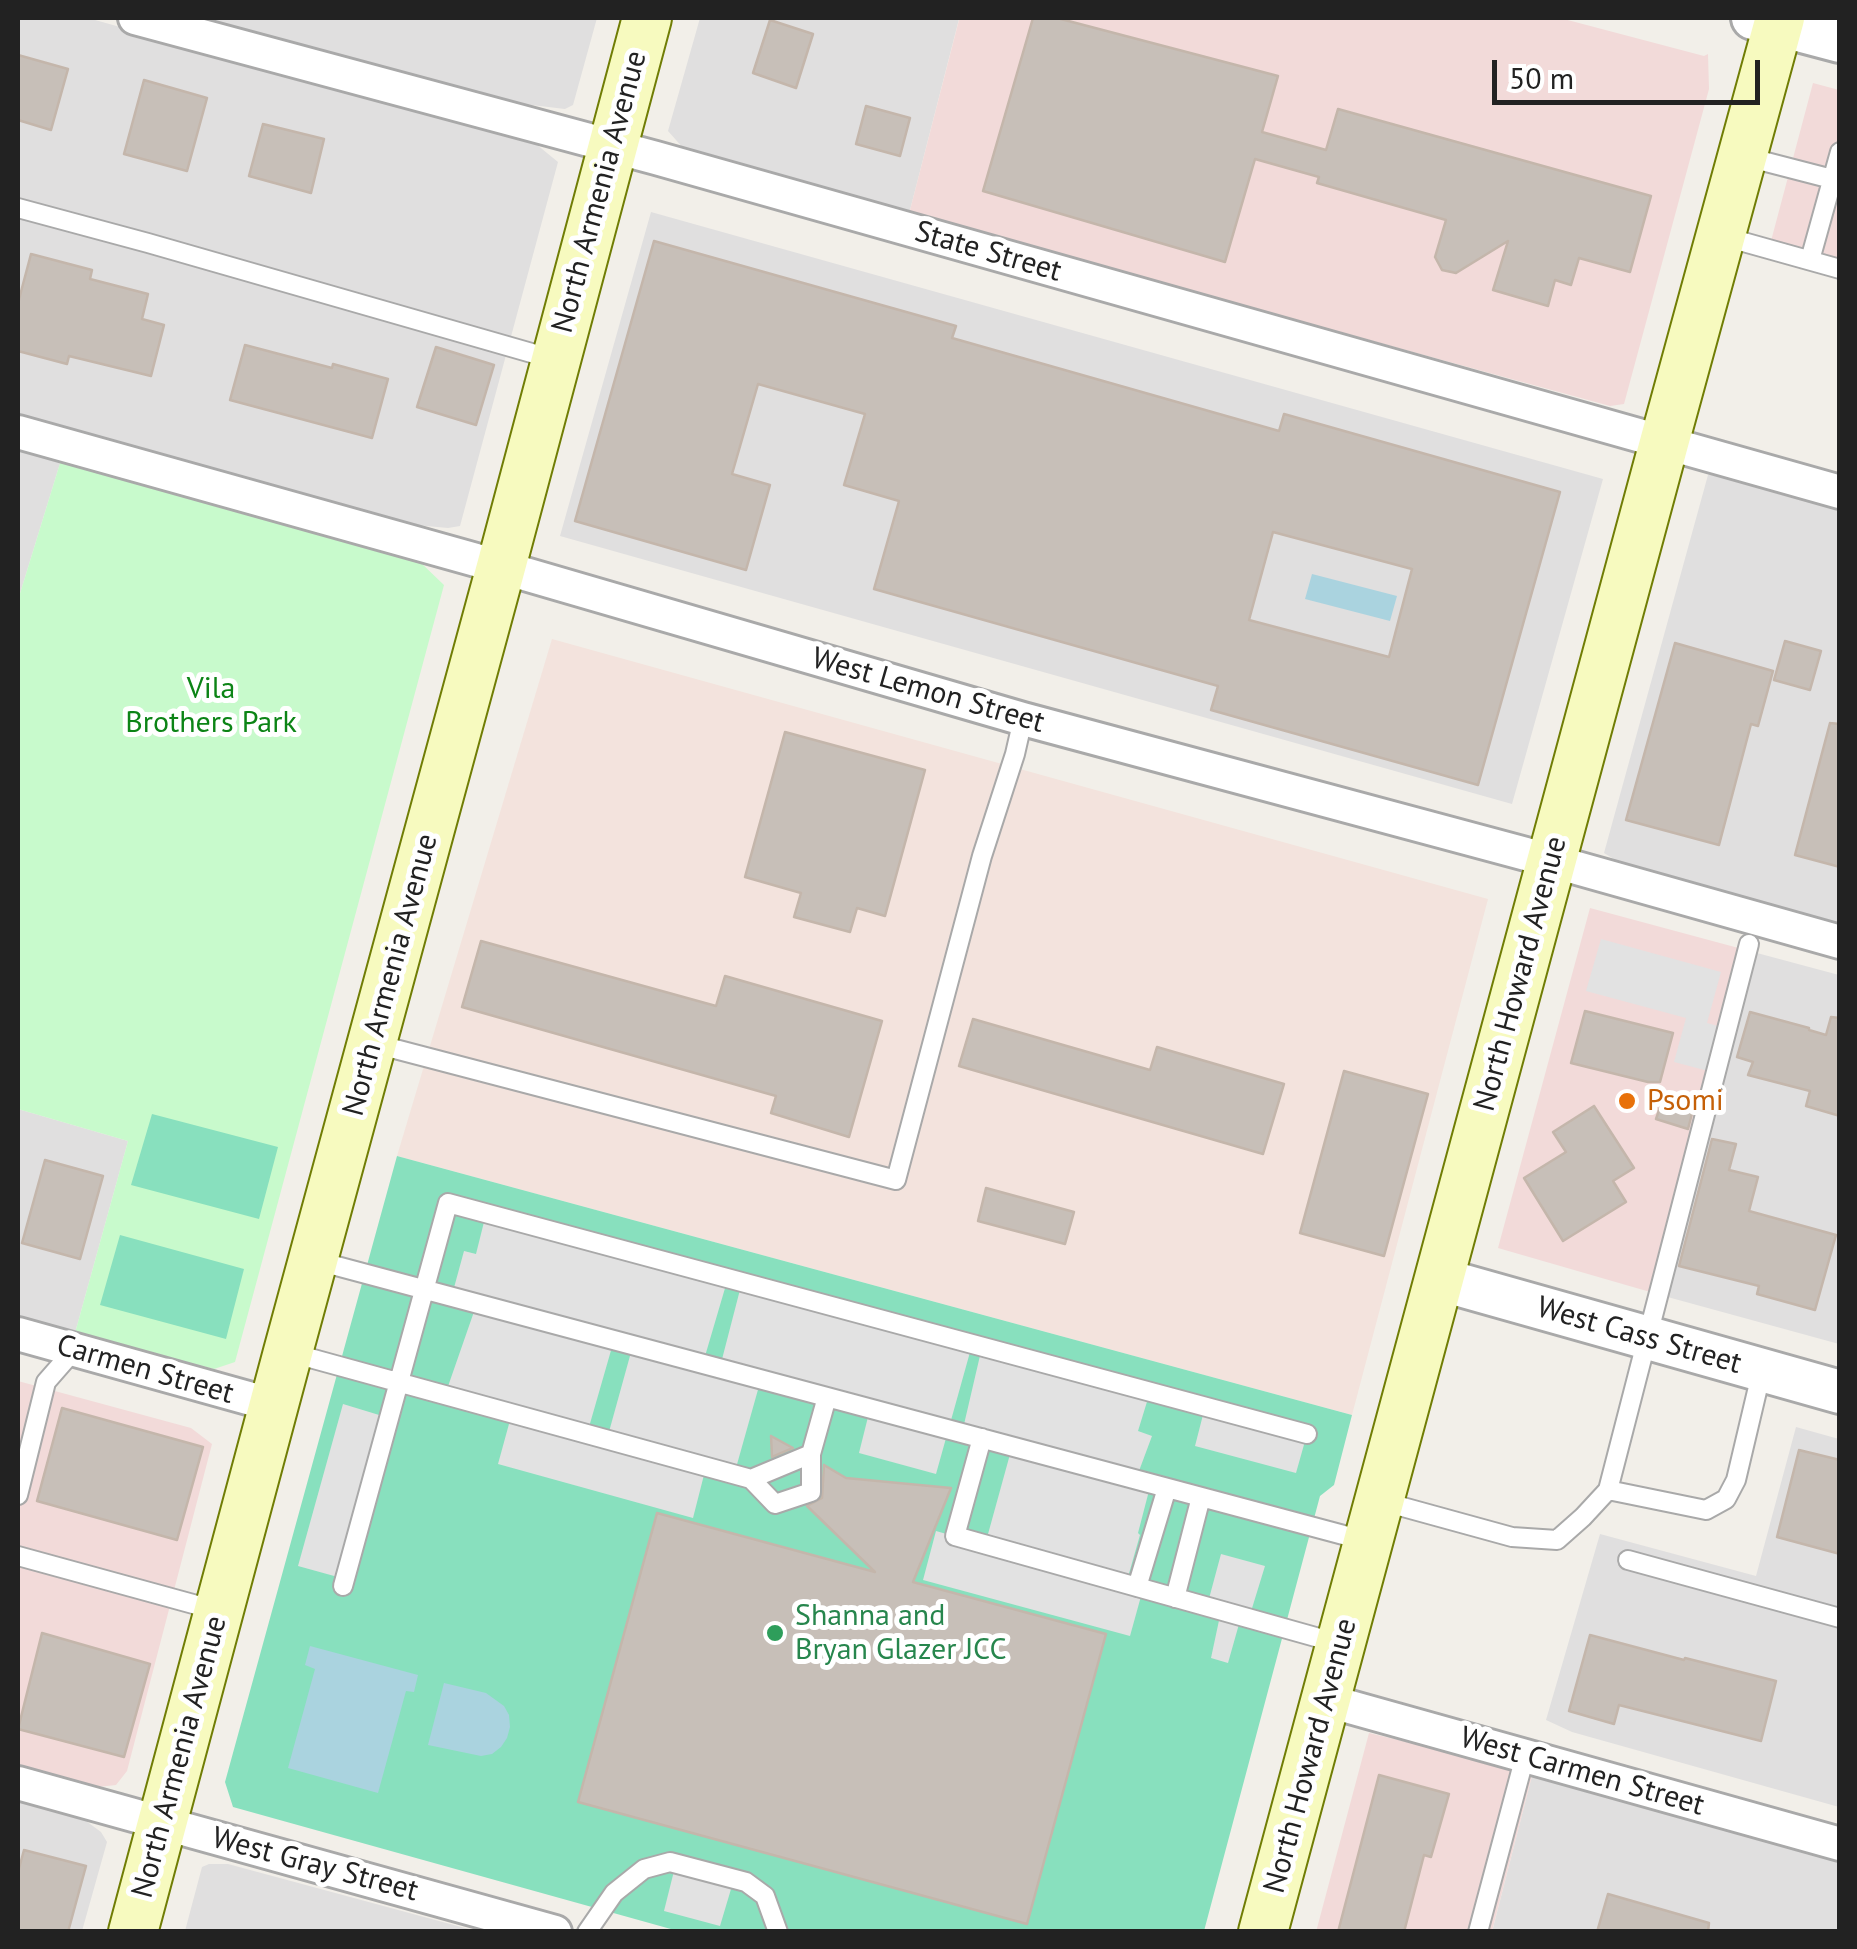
<!DOCTYPE html>
<style>
body{margin:0}
#map{position:relative;width:1857px;height:1949px;overflow:hidden;background:#f2efe9;font-family:"PT Sans",sans-serif}
canvas{display:block}
.frame{position:absolute;inset:0;border:20px solid #222;pointer-events:none}
.scale{position:absolute;left:1492px;top:60px;width:268px;height:45px;box-sizing:border-box;border:5px solid #222;border-top:0;padding-left:12px;font-size:30px;line-height:35px;white-space:nowrap;color:#222;-webkit-text-stroke:8px #fff;paint-order:stroke}
</style>
<div id="map">
<canvas width="1857" height="1949"></canvas>
<div class="frame"></div>
<div class="scale">50 m</div>
</div>
<script>
const ctx = document.querySelector('canvas').getContext('2d');
ctx.lineJoin = 'round';
function fillPath(path, color) { ctx.fillStyle = color; ctx.fill(path, 'evenodd'); }
const shape = rows => new Path2D(rows.map(r => 'M' + r).join(''));
function stroke(path, color, width, dash) { ctx.strokeStyle = color; ctx.lineWidth = width; ctx.lineCap = dash ? 'butt' : 'round'; ctx.setLineDash(dash || []); ctx.stroke(path); }
function drawText(font, color, halo, rows, align = 'center') {
  ctx.font = font + ' "PT Sans",sans-serif'; ctx.lineWidth = 10; ctx.setLineDash([]); ctx.textBaseline = 'middle'; ctx.strokeStyle = halo; ctx.fillStyle = color; for (const [text, x, y, turn = 0] of rows) {
    ctx.save(); ctx.translate(x, y); ctx.rotate((+turn || 0) * Math.PI / 180); ctx.textAlign = isNaN(turn) ? turn : align; if (halo) ctx.strokeText(text, 0, 0); ctx.fillText(text, 0, 0); ctx.restore();
  }
}
fillPath(shape([
 [18,18,88,18,536,144,558,162,460,526,448,528,405,524,18,416],
 [196,18,597,18,573,105,565,109,490,100],
 [700,18,959,19,909,214,684,149,668,131],
 [651,212,1603,479,1512,804,560,536],
 [18,448,61,460,18,600],
 [1708,475,1723,475,1839,508,1839,927,1630,869,1604,853],
 [1757,953,1839,975,1839,1344,1664,1296],
 [18,1109,128,1141,75,1333,18,1318],
 [1796,1427,1839,1439,1839,1807,1572,1732,1546,1720,1600,1534,1756,1576],
 [1533,1772,1839,1859,1839,1931,1492,1932],
 [18,1801,82,1818,101,1832,107,1842,82,1931,18,1931],
 [209,1864,228,1864,476,1931,185,1931,202,1867]
]), '#e0dfdf');
fillPath(shape([
 [954,18,1560,18,1704,56,1708,54,1709,89,1624,404,1610,406,909,214,959,20],
 [1813,83,1839,90,1839,259,1771,241],
 [1590,908,1757,953,1664,1296,1498,1248],
 [18,1381,191,1428,212,1444,127,1771,116,1785,98,1787,18,1767],
 [1369,1733,1533,1772,1492,1931,1316,1932]
]), '#f2dad9');
fillPath(shape([
 [552,639,1488,899,1352,1415,397,1156]
]), '#f3e3dd');
fillPath(shape([
 [61,460,419,561,444,585,235,1362,214,1369,75,1333,128,1141,18,1109,18,600]
]), '#c8facc');
fillPath(shape([
 [152,1114,278,1147,259,1219,131,1185],
 [397,1156,1352,1415,1334,1485,1320,1496,1204,1931,678,1931,233,1807,225,1782],
 [120,1235,244,1269,226,1339,100,1305]
]), '#88e0be');
fillPath(shape([
 [1601,939,1721,972,1707,1023,1725,1028,1712,1072,1674,1062,1686,1018,1586,991],
 [486,1214,728,1278,703,1363,720,1367,742,1282,972,1345,936,1474,859,1453,870,1409,761,1379,734,1475,706,1467,693,1518,498,1464,512,1413,445,1395,477,1303,452,1295,464,1251,476,1254],
 [614,1340,633,1345,607,1439,587,1434],
 [982,1347,1150,1392,1138,1431,1152,1436,1136,1479,1151,1483,1138,1533,1140,1535,1126,1584,1143,1589,1130,1636,923,1580,936,1531,985,1545,1012,1447,962,1433],
 [343,1404,389,1418,345,1579,298,1566],
 [1205,1407,1307,1434,1296,1473,1195,1446],
 [1221,1554,1265,1566,1249,1618,1241,1617,1228,1663,1211,1658,1221,1611,1207,1606],
 [676,1863,734,1879,720,1926,664,1911]
]), '#e2e2e2');
fillPath(shape([
 [1312,574,1397,596,1390,621,1305,599],
 [310,1646,418,1675,414,1692,406,1691,378,1793,288,1768,315,1669,305,1665],
 [444,1683,486,1693,504,1706,509,1715,510,1727,507,1738,501,1747,492,1754,481,1756,428,1745]
]), '#aad3df');
const building = shape([
 [1033,18,1057,18,1278,76,1262,132,1326,150,1338,109,1651,196,1630,272,1579,258,1571,285,1555,280,1548,306,1493,290,1508,241,1456,273,1442,270,1435,257,1446,220,1317,183,1319,177,1255,159,1225,262,983,191,1033,18],
 [770,20,813,34,796,88,753,73,770,20],
 [18,55,68,69,51,130,18,120,18,55],
 [144,80,207,98,187,171,124,154,144,80],
 [866,106,910,118,900,156,856,144,866,106],
 [263,124,324,139,311,193,249,176,263,124],
 [654,241,956,326,952,338,1279,431,1284,414,1560,492,1478,785,1211,710,1218,686,874,589,899,501,844,485,865,414,758,384,732,474,770,485,746,570,575,521,654,241],
 [1273,532,1412,569,1389,657,1249,620,1273,532],
 [31,254,92,270,90,279,148,294,142,319,164,325,151,376,69,356,67,364,18,351,18,303,31,254],
 [245,345,332,368,333,364,388,379,372,438,230,400,245,345],
 [436,347,494,365,476,425,417,407,436,347],
 [1785,641,1821,651,1810,690,1774,680,1785,641],
 [1675,643,1773,671,1758,726,1751,724,1719,845,1626,820,1675,643],
 [1830,723,1840,724,1840,867,1795,855,1830,723],
 [785,732,925,770,885,916,857,908,850,932,794,917,801,893,745,877,785,732],
 [481,941,716,1006,725,976,882,1021,849,1137,771,1113,776,1096,462,1007,481,941],
 [1585,1011,1673,1033,1660,1082,1648,1082,1571,1063,1585,1011],
 [1750,1012,1809,1028,1809,1030,1826,1035,1831,1017,1840,1018,1840,1116,1806,1106,1810,1091,1748,1075,1753,1062,1737,1057,1750,1012],
 [973,1019,1150,1070,1157,1047,1284,1084,1263,1154,959,1066,973,1019],
 [1344,1071,1428,1094,1384,1256,1300,1233,1344,1071],
 [1665,1093,1695,1102,1688,1129,1656,1119,1665,1093],
 [1594,1106,1634,1168,1613,1181,1626,1202,1563,1241,1524,1178,1566,1152,1553,1132,1594,1106],
 [1712,1139,1736,1144,1729,1170,1758,1177,1749,1211,1836,1235,1815,1310,1757,1294,1759,1286,1679,1266,1712,1139],
 [45,1160,103,1176,80,1259,22,1243,45,1160],
 [986,1188,1074,1212,1065,1244,978,1221,986,1188],
 [62,1408,203,1447,177,1540,37,1501,62,1408],
 [771,1436,793,1448,772,1457,771,1436],
 [1799,1450,1840,1460,1840,1554,1777,1537,1799,1450],
 [824,1465,846,1478,951,1488,913,1582,1106,1634,1027,1924,578,1802,657,1513,875,1572,807,1506,822,1498,824,1465],
 [42,1633,150,1664,124,1757,18,1729,42,1633],
 [1590,1635,1684,1660,1685,1658,1776,1681,1761,1741,1619,1705,1614,1724,1569,1711,1590,1635],
 [1379,1775,1449,1794,1431,1857,1424,1855,1404,1932,1338,1932,1379,1775],
 [24,1850,86,1866,68,1932,18,1932,18,1872,24,1850],
 [1608,1894,1709,1923,1708,1932,1597,1932,1608,1894]
]);
fillPath(building, '#c7bfb8');
stroke(building, '#c4b6ab', 2.5);
const service = shape([
 [1743,156,1832,179],
 [18,208,148,243,556,360],
 [1722,236,1840,269],
 [1810,260,1840,152],
 [372,1043,896,1180,982,856,1015,754,1023,719],
 [314,1260,1366,1541],
 [288,1352,751,1479,811,1454,827,1397],
 [982,1438,955,1536,1337,1643],
 [751,1479,775,1504,811,1492,811,1454],
 [1608,1490,1706,1510,1726,1499,1736,1480,1762,1370],
 [18,1495,46,1382,74,1350],
 [1381,1501,1512,1537,1557,1540,1583,1517,1608,1490,1749,944],
 [18,1556,215,1610],
 [1628,1560,1840,1618],
 [343,1586,448,1203,1307,1434],
 [1137,1587,1167,1488],
 [1175,1598,1201,1497],
 [587,1932,614,1893,644,1869,670,1862,746,1882,765,1896,778,1932],
 [1478,1932,1525,1756]
]);
const minor = shape([
 [135,18,656,158,1840,492],
 [18,432,501,567,1023,719,1552,861,1840,942],
 [18,1334,273,1405],
 [1325,1700,1840,1844],
 [18,1783,555,1932]
]);
const tertiary = shape([
 [1753,18,1840,41],
 [1439,1279,1840,1392]
]);
const secondary = shape([
 [133,1932,288,1352,501,567,647,18],
 [1263,1932,1664,443,1780,18]
]);
stroke(service, '#a9a9a9', 22);
stroke(minor, '#a9a9a9', 38);
stroke(tertiary, '#a9a9a9', 48);
stroke(secondary, '#707d05', 52);
stroke(service, '#fff', 18);
stroke(minor, '#fff', 32);
stroke(tertiary, '#fff', 42);
stroke(secondary, '#f7fabf', 48);
for (const [x, y, r, color] of [
 [1627,1101,10,"#e8710a"],
 [775,1633,10,"#2e9e5b"]
]) { const dot = new Path2D(); dot.arc(x, y, r, 0, 2 * Math.PI); ctx.fillStyle = color; ctx.fill(dot); stroke(dot, '#fff', 4); }
drawText('30px', '#222', '#fff', [
 ["North Armenia Avenue",600,192,-75],
 ["State Street",988,252,16],
 ["West Lemon Street",928,691,16],
 ["North Howard Avenue",1521,974,-75],
 ["North Armenia Avenue",391,975,-75],
 ["West Cass Street",1639,1336,16],
 ["Carmen Street",145,1370,16],
 ["North Howard Avenue",1311,1756,-75],
 ["North Armenia Avenue",180,1757,-75],
 ["West Carmen Street",1582,1772,16],
 ["West Gray Street",315,1865,15]
]);
drawText('30px', '#0c8416', '#fff', [
 ["Vila",211,689],
 ["Brothers Park",211,723]
]);
drawText('30px', '#c56008', '#fff', [
 ["Psomi",1647,1101]
], 'left');
drawText('30px', '#27864d', '#fff', [
 ["Shanna and",795,1616],
 ["Bryan Glazer JCC",795,1650]
], 'left');
</script>
